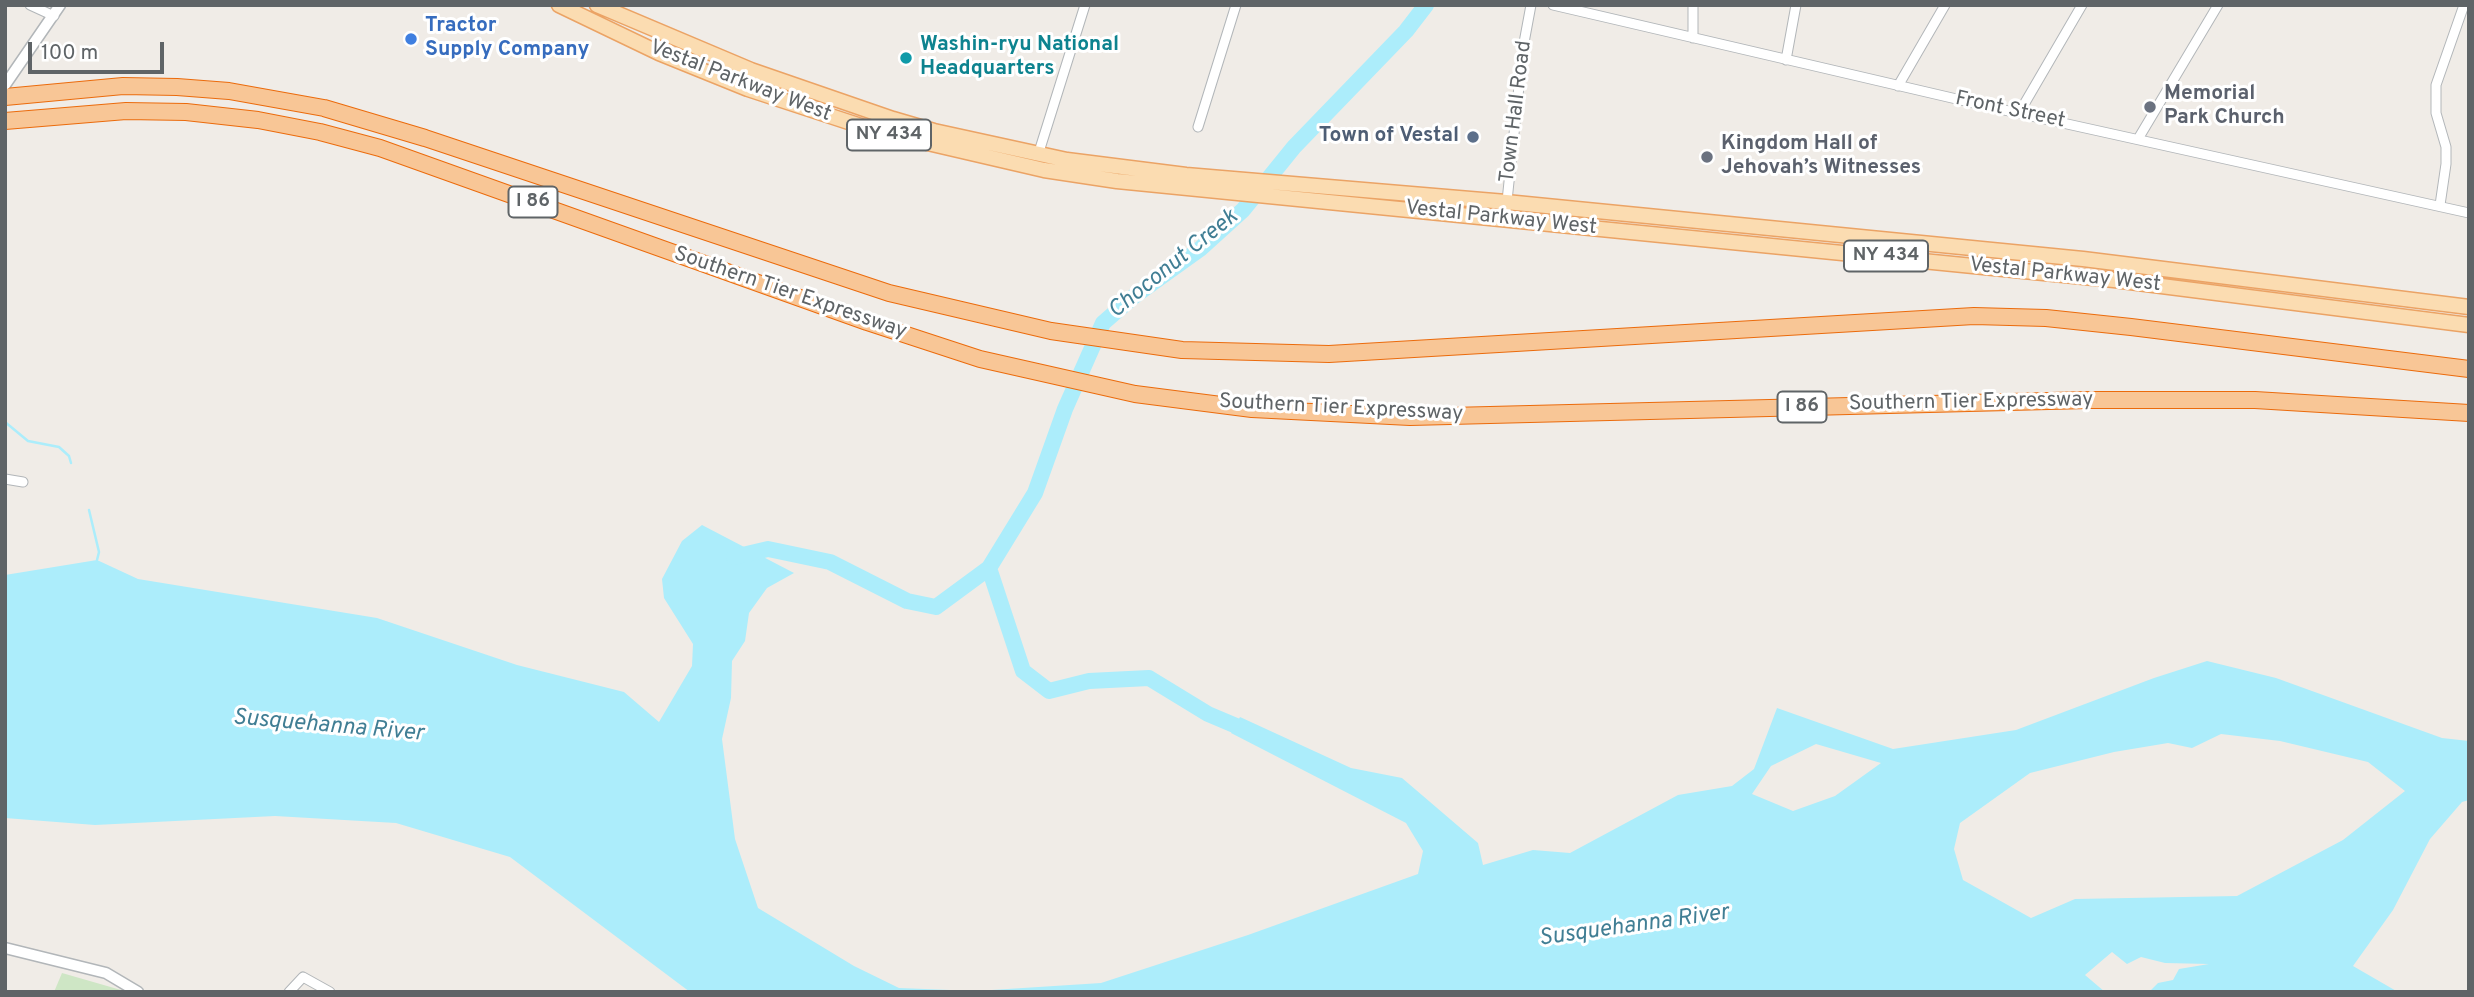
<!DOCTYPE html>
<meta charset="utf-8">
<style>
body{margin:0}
#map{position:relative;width:2474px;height:997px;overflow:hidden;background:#f0ece7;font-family:Overpass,sans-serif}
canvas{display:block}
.frame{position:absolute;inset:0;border:7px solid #5f6467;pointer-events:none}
.scale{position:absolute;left:28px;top:42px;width:136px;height:32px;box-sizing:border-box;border:4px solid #5f6467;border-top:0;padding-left:9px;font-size:21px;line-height:24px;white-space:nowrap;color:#5f6467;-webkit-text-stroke:5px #fff;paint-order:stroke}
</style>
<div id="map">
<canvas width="2474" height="997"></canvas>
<div class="frame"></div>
<div class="scale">100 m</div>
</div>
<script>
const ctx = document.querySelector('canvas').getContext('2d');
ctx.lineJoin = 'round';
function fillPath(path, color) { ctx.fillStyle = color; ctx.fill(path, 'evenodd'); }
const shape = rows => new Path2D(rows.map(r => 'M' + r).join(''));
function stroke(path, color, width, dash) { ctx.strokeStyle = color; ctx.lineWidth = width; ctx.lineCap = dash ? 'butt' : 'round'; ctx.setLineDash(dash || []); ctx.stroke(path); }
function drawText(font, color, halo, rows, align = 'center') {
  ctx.font = font + ' Overpass,sans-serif'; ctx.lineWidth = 6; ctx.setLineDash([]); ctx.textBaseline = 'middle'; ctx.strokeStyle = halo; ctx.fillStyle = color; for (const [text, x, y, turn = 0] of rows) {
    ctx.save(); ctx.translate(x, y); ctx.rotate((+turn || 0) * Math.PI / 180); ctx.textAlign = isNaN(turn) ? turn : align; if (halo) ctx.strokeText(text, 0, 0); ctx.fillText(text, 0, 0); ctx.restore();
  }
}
fillPath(shape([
 [62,973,121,990,123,992,54,992]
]), '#cee6c5');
fillPath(shape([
 [702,525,794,573,767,588,749,613,745,641,732,661,731,698,722,739,735,839,758,908,854,966,899,988,976,991,1101,983,1248,935,1418,874,1423,851,1406,823,1231,733,1240,717,1351,768,1402,778,1478,843,1483,865,1533,850,1570,853,1678,795,1732,786,1754,769,1777,708,1893,749,2016,730,2154,678,2207,661,2276,678,2442,738,2469,741,2469,800,2462,802,2430,839,2393,910,2353,966,2398,992,2149,992,2158,983,2173,980,2179,969,2209,964,2165,963,2141,957,2127,964,2112,952,2085,975,2105,992,690,992,510,857,396,823,275,816,95,825,5,818,5,575,97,560,138,579,377,618,517,665,624,692,659,722,692,666,693,644,664,598,662,579,682,541],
 [2221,734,2280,741,2368,762,2405,791,2343,840,2237,896,2075,899,2031,918,1963,880,1954,849,1960,823,2030,773,2114,752,2168,743,2192,748],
 [1816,744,1881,763,1835,796,1793,811,1752,794,1771,766]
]), '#acedfb');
stroke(shape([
 [5,422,28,441,59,447,69,456,71,463],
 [89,510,99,552,97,560]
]), '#acedfb', 2.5);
stroke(shape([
 [734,557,768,549,830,562,907,601,936,607,989,568],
 [1253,733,1208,714,1149,678,1089,681,1049,691,1023,671,989,568,1035,493,1065,409,1103,323,1133,297,1200,249,1243,210,1294,147,1406,31,1426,5]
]), '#acedfb', 16);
const minor = shape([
 [30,5,54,16],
 [1553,5,1995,108,2469,213],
 [1693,5,1693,38],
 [1786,60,1796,5],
 [1898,86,1945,5],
 [2019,113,2082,5],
 [1198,127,1236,5],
 [2138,139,2218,5],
 [1038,155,1085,5],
 [2440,205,2446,164,2446,147,2436,113,2436,85,2464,5],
 [1505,220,1523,48,1531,5],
 [5,479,23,482],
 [289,992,303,977,330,992]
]);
const tertiary = shape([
 [5,85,60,5],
 [5,948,106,973,138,992]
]);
const primary = shape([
 [559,5,659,53,748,89,876,131,1044,170,1117,181,2114,280,2469,325],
 [597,5,751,70,893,119,934,131,1067,160,1186,175,1506,202,2083,259,2469,307]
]);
const motorway = shape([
 [5,97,123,86,177,87,229,91,324,108,425,138,889,293,1051,331,1182,350,1329,354,1974,316,2046,318,2131,327,2469,369],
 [5,121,126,111,186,112,258,120,320,132,380,148,867,322,980,359,1135,394,1252,409,1410,417,2089,400,2255,400,2469,413]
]);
stroke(minor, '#b2b6b9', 11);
stroke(tertiary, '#b2b6b9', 13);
stroke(primary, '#eba365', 17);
stroke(motorway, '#eb6b0c', 18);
stroke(minor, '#fff', 9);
stroke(tertiary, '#fff', 10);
stroke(primary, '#fbdcb1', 14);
stroke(motorway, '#f8c696', 16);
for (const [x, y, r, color] of [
 [411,39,7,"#3f7fe0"],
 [906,58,7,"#0f9aa8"],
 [2150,107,7,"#6b7280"],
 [1473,137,7,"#5c6f8a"],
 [1707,157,7,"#6b7280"]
]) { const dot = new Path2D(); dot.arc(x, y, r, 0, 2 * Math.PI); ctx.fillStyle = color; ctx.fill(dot); stroke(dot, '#fff', 2.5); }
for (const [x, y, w] of [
 [889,135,84],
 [533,202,49],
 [1886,256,84],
 [1802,407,49]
]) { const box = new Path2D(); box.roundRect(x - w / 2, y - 15.5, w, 31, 5); ctx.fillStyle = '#fff'; ctx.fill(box); stroke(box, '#5f6467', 2); }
drawText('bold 19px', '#5f6467', null, [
 ["NY 434",889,135],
 ["I 86",533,202],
 ["NY 434",1886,256],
 ["I 86",1802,407]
]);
drawText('bold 21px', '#366cbe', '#fff', [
 ["Tractor",425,27],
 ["Supply Company",425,51]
], 'left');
drawText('bold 21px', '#0d838f', '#fff', [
 ["Washin-ryu National",920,46],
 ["Headquarters",920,70]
], 'left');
drawText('21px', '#5f6467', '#fff', [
 ["Vestal Parkway West",740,82,21],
 ["Front Street",2010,111,12],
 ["Town Hall Road",1517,112,-83],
 ["Vestal Parkway West",1501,219,6],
 ["Vestal Parkway West",2065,276,6],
 ["Southern Tier Expressway",790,294,19],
 ["Southern Tier Expressway",1971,403,-1],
 ["Southern Tier Expressway",1341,409,3]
]);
drawText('bold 21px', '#5b616d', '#fff', [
 ["Memorial",2164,95],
 ["Park Church",2164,119],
 ["Kingdom Hall of",1721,145],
 ["Jehovah’s Witnesses",1721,169]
], 'left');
drawText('bold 21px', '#4e5e75', '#fff', [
 ["Town of Vestal",1459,137]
], 'right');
drawText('italic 23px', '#407e94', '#fff', [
 ["Choconut Creek",1174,265,-39],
 ["Susquehanna River",328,727,5],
 ["Susquehanna River",1634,927,-8]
]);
</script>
